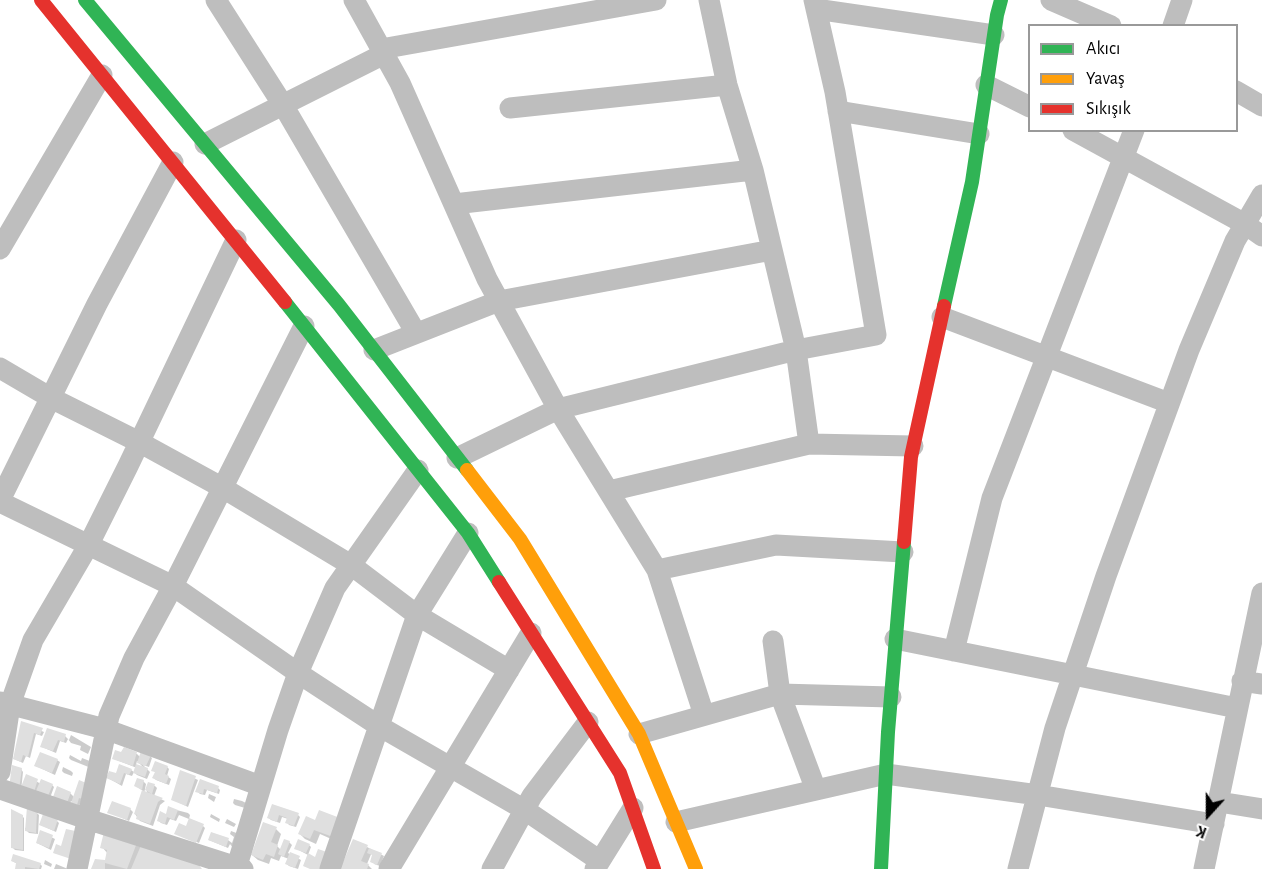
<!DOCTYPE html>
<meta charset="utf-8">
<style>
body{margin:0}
#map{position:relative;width:1262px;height:869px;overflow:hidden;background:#fff;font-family:"Alegreya Sans",sans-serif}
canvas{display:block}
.legend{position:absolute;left:1028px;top:24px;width:210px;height:108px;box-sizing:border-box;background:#fff;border:2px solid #999;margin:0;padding:8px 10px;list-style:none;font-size:18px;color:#000}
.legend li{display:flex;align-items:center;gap:12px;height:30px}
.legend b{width:30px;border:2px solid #999}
.north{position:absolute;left:1178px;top:785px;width:60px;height:60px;-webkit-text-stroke:4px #fff;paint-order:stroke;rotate:201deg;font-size:16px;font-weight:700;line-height:24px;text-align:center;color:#000}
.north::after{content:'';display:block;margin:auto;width:21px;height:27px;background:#000;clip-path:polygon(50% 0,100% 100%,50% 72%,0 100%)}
</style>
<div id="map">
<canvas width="1262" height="869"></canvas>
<ul class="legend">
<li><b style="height:8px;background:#30b455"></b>Akıcı</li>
<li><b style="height:8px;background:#ff9f0a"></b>Yavaş</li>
<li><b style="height:8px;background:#e5322d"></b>Sıkışık</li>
</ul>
<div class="north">K</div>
</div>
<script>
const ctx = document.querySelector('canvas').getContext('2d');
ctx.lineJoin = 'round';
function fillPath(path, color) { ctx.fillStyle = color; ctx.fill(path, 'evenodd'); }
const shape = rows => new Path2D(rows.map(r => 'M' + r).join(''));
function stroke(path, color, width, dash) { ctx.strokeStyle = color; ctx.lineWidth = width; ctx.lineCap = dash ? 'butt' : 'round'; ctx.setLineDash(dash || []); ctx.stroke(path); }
fillPath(shape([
 [22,723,44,732,42,736,36,734,30,758,26,756,23,763,14,759],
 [71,735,91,747,88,754,80,750,81,746,71,743,68,739,66,743,60,741,56,753,42,747,65,736,69,740],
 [125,749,137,754,141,758,150,756,152,758,149,767,143,765,150,772,147,779,137,775,135,773,137,768,114,759,122,754],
 [137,761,145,769,136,765],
 [70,755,81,761,82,758,95,763,96,770,71,760,69,758],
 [57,760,60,762,55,775,36,766],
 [63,767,71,771,73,773,72,776,64,773,62,771],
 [167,767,169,769,167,776,171,779,169,785,156,780,154,778,156,773,153,770],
 [21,769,23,772,21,791,11,787],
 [131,770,134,772,132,776,126,774,122,786,108,778],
 [181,772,198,780,188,807,172,799],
 [27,776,41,784,52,785,54,787,50,798,36,793],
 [143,781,146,784,144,794,146,794,149,784,155,786,157,788,154,796,165,801,160,805,153,826,140,821,135,814,143,791,136,786],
 [201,781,218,788,220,790,219,794,207,790,205,795,200,794,197,791],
 [90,786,79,806,71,801,70,804,57,799,70,793,74,797],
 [209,794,216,797,214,802,208,798],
 [234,799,242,801,252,806,245,808,235,805,233,803],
 [273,806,298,815,300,817,296,827,289,825,287,822,288,819,282,817,280,823,271,820,269,818],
 [169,808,188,813,190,815,189,819,179,815,176,821,170,819,167,825,161,823,158,820,167,815],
 [130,809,133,812,129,821,109,812],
 [36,812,39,815,38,834,29,833,25,829],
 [211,814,220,819,219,822,210,817],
 [22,816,24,818,24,851,15,850,13,848],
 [227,819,236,824,234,827,225,823],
 [57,821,59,823,56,832,41,825],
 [316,822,338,842,320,834,316,844,305,839,300,834],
 [203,826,205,828,199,843,177,833,187,828],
 [276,829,281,834,277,846,281,850,289,842,292,845,288,853,301,860,298,869,289,866,287,864,289,859,281,856,279,861,271,858,269,864,258,860,252,855],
 [106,830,200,869,93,869,107,862,108,854,102,847],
 [231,831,242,835,233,848,230,844,228,848,209,840,228,840,232,843,234,837,230,834],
 [41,832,55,839,51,850,37,843],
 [309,845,311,847,308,855,295,848],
 [367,847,384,856,380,866,374,864,372,852,367,864,372,869,342,869],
 [45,860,52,864,51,867,44,864],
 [12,861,40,864,42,866,41,869,16,869,18,864],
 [56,864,68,869,54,869]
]), '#0003');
fillPath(shape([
 [21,721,43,728,40,735,34,733,28,757,23,755,21,762,13,759],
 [47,728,66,734,64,742,58,740,53,751,40,747],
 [124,747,137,752,133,766,112,759,115,750,121,752],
 [141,751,151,755,146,766,137,763],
 [40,752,58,759,52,773,34,766],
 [155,761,168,766,165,774,169,776,166,784,152,778,155,772,151,771],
 [119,764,132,769,129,775,124,773,120,784,106,778,109,771,116,773],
 [136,764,148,768,145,777,133,773],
 [12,765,22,768,19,790,9,788],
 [180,770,196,776,186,806,171,800],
 [26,774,38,779,34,792,21,787],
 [137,778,144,780,142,790,152,794,145,790,148,782,155,784,152,794,163,798,158,802,150,824,136,819,137,815,134,814,142,790,134,786],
 [41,779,53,784,48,796,36,791],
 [200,779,219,786,217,793,204,789,203,794,195,792],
 [79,780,91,785,86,800,79,798,77,805,71,803],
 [57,786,71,792,67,803,53,797],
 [112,801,131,808,127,820,107,813],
 [272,804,299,813,294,826,285,823,287,818,279,815,277,822,267,818],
 [168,806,178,810,174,820,167,817,165,824,157,821,160,811,166,814],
 [27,807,37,811,36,833,25,831],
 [11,809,23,815,23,850,11,848],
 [319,810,340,818,333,837,314,830,310,839,298,834,306,816,315,820],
 [43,814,58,819,54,831,39,825],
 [189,818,204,824,196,843,174,834,179,823,186,826],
 [263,822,277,827,271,842,278,845,274,857,266,854,263,860,251,855],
 [105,828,138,840,127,869,105,863,105,869,91,869,95,859,105,860,107,850,100,848],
 [66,829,80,832,74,860,53,853,56,844,61,846],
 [40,830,53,835,49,848,36,843],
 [211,832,229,838,226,847,208,840],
 [284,839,290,841,284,857,278,854],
 [298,839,310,844,306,853,294,849],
 [353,839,368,845,361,861,369,864,367,869,340,869],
 [142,843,199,865,202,869,131,869],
 [369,848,382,853,377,865,370,862,372,855,367,853],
 [318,849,330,853,324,869,310,869,303,866,308,853,315,857],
 [290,852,300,856,295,868,285,864],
 [13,854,41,863,39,869,25,867,25,869,15,869,16,863,11,861]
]), '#dfdfdf');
stroke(shape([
 [216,0,283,105,416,333],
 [354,0,400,83,487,279,558,409,657,570,704,715],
 [814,0,835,92,876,335,796,350,809,444,913,446],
 [1051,0,1111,26],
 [816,9,994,35],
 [1173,26,1182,0],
 [381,49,656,0],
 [986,85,1030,107],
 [1236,91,1262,106],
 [510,108,727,85],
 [838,111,979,134],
 [1073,130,1245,224,1262,236],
 [205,144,384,54],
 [454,204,753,170],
 [0,249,102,75],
 [942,317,1169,403],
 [374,350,499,301,772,250],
 [0,368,51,398,139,442,223,488,351,565,417,615,509,670],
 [457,458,558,409,796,350,753,170,727,85,709,0],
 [609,491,809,444],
 [0,500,97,304,173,162],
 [0,502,173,586,298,673,379,726,525,810,600,861],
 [657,570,776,545,903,552],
 [895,639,1237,708],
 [773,641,780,694,816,790],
 [954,651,992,498,1134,130],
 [1242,681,1262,684],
 [0,702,105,729,261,786],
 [639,734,780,694,891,697],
 [0,772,10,705,33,640,88,546,128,466,236,240],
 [0,789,87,819,243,869],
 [1219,802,1262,809],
 [676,822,886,774,1038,795,1214,824],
 [77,869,109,716,134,658,173,586,304,326],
 [236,869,278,730,298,673,335,588,418,470],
 [330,869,417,615,468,533],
 [389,869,531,633],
 [492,869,532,796,588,722],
 [595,869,633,808],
 [1018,869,1055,728,1106,576,1189,350,1235,241,1262,195],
 [1204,869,1262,593]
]), '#bebebe', 21);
stroke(shape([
 [85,0,339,305,467,470],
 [285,302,468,533,499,582],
 [944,306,972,182,997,15,1001,0],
 [881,869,888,732,904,542]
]), '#30b455', 14);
stroke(shape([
 [467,470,520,539,639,734,696,869]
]), '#ff9f0a', 14);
stroke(shape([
 [41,0,285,302],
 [904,542,911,457,944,306],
 [499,582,620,773,654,869]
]), '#e5322d', 14);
</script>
